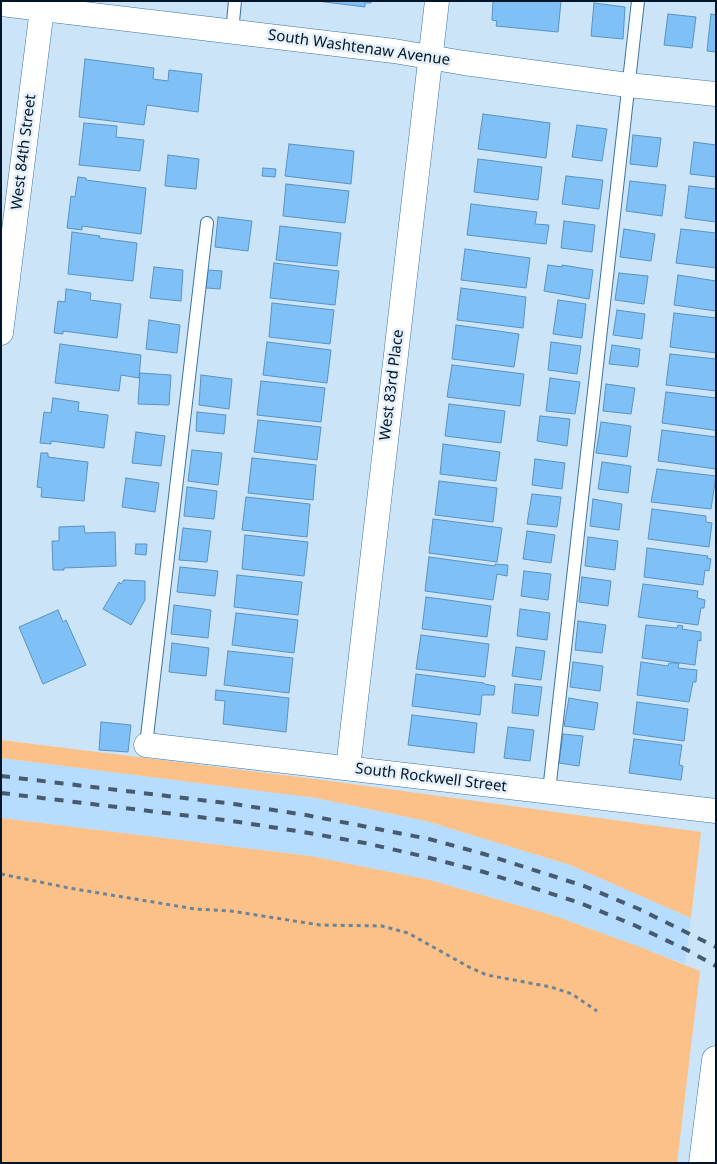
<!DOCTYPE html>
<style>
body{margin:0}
#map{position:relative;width:717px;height:1164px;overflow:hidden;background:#cce4f8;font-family:"Noto Sans",sans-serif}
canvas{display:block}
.frame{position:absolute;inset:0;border:2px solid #011628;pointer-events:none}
</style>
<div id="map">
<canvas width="717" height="1164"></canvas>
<div class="frame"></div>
</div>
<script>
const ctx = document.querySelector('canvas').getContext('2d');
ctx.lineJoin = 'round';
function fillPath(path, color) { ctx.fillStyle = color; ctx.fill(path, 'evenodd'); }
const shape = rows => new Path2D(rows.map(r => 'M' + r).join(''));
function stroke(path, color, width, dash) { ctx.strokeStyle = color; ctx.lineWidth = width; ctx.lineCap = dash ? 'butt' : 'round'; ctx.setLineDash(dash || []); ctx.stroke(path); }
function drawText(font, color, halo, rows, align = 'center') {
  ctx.font = font + ' "Noto Sans",sans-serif'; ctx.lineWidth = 5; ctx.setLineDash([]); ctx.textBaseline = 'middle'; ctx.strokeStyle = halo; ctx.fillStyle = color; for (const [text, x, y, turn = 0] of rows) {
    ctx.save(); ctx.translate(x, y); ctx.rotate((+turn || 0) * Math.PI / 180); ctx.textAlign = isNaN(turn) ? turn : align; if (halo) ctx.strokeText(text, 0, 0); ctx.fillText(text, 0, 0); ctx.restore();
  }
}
fillPath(shape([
 [1,758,316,798,426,821,570,865,691,918,685,964,555,916,430,880,310,856,1,818]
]), '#b6ddff');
fillPath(shape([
 [1,740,323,780,701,832,691,918,570,865,426,821,316,798,1,758],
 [1,818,310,856,430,880,555,916,640,947,700,971,677,1163,1,1163]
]), '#fcc188');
const building = shape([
 [317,1,371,1,371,3,365,3,365,7,317,1],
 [493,1,561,1,558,32,496,26,497,21,492,20,493,1],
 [594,3,625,7,623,39,591,36,594,3],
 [668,14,696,17,692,48,664,45,668,14],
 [711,14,716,15,716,52,707,51,711,14],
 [85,59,154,68,153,79,168,81,169,70,202,74,198,112,147,105,144,125,79,117,85,59],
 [483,114,550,123,546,158,478,149,483,114],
 [84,123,117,126,116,137,144,140,140,171,79,165,84,123],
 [577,125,607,129,602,161,572,157,577,125],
 [633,135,661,138,657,167,630,164,633,135],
 [694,142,716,145,716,177,690,174,694,142],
 [289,144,354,151,351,184,285,176,289,144],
 [168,155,199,159,196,189,165,186,168,155],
 [478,159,542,167,538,200,474,192,478,159],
 [263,168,276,169,275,177,262,176,263,168],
 [566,176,603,180,599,209,562,204,566,176],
 [78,177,86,178,86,180,146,188,141,234,82,226,82,230,67,228,71,196,75,197,78,177],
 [630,181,666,185,662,216,626,211,630,181],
 [286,184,349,191,345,223,283,216,286,184],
 [689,186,716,189,716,222,685,218,689,186],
 [471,204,537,212,535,224,549,225,546,244,467,235,471,204],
 [218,217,252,221,248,251,215,247,218,217],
 [564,221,595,225,592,252,561,248,564,221],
 [280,226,341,233,337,266,276,260,280,226],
 [624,229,655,234,651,261,620,257,624,229],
 [681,229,716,233,716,268,676,263,681,229],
 [72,232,100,236,99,238,137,243,133,281,68,274,72,232],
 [465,249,530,258,526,288,461,280,465,249],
 [274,263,339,271,335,305,270,298,274,263],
 [548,265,562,267,562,265,593,270,589,299,544,291,548,265],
 [154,267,183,270,181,301,150,298,154,267],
 [208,270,222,271,220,289,206,288,208,270],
 [619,273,648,276,644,304,615,300,619,273],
 [678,275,716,281,716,311,674,305,678,275],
 [461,288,526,297,523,328,457,320,461,288],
 [66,289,91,293,90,300,121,304,117,338,63,331,63,334,54,333,58,301,65,302,66,289],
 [558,300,586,304,582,338,553,334,558,300],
 [272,303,334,310,330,344,269,337,272,303],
 [617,310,645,314,642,339,613,335,617,310],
 [674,313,716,318,716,353,670,347,674,313],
 [149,320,180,325,177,353,146,349,149,320],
 [456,325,519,334,514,367,452,359,456,325],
 [267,342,331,350,327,383,263,375,267,342],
 [551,342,581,346,577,374,548,370,551,342],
 [60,344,141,355,139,378,121,375,119,391,55,383,60,344],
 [612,345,640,349,638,367,609,364,612,345],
 [670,354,716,359,716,391,666,385,670,354],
 [452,365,524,374,520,406,447,397,452,365],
 [140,373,171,375,169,405,138,404,140,373],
 [201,375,232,379,229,409,199,405,201,375],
 [550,378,580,382,575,414,546,411,550,378],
 [261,381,325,388,321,422,257,415,261,381],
 [606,384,635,388,631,414,603,411,606,384],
 [666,392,716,398,716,431,713,430,662,423,666,392],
 [53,398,79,402,78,411,108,415,104,448,51,441,51,444,40,443,44,412,51,413,53,398],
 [449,404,505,411,501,443,445,436,449,404],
 [197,412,226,415,224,434,196,431,197,412],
 [540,416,570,419,567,446,537,441,540,416],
 [258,420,321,427,317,460,254,452,258,420],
 [601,422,631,426,627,457,596,453,601,422],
 [662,430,716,437,716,469,658,461,662,430],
 [136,432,165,436,161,466,132,463,136,432],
 [443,444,500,452,496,481,440,474,443,444],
 [192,450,222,453,218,485,188,481,192,450],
 [41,453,48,453,48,457,88,462,84,501,41,497,42,488,37,487,41,453],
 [252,458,316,465,313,500,248,493,252,458],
 [535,459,565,463,562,489,532,485,535,459],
 [602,462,631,466,628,493,598,489,602,462],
 [657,469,716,476,711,509,651,502,657,469],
 [126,478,159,483,155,512,122,507,126,478],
 [439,481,497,488,493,522,435,515,439,481],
 [187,487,217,491,214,519,184,516,187,487],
 [532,494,561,497,557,527,527,524,532,494],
 [246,497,310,504,307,537,242,530,246,497],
 [593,499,622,504,619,530,590,526,593,499],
 [652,509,706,516,706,522,712,523,709,547,648,539,652,509],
 [433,519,502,528,497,562,429,553,433,519],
 [84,526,85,533,115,532,116,566,64,568,64,570,53,570,52,541,59,541,59,527,84,526],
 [183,528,211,531,207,562,179,560,183,528],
 [527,531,555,535,551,563,523,559,527,531],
 [245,535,308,542,304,576,242,569,245,535],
 [588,537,618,541,615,570,585,566,588,537],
 [136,544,147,544,146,555,135,554,136,544],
 [647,548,708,556,707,558,711,559,709,571,705,570,703,585,644,577,647,548],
 [429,557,495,566,495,564,508,565,507,576,497,574,493,600,425,591,429,557],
 [180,567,218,571,215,596,177,592,180,567],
 [524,571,551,574,548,600,521,596,524,571],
 [237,575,302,582,298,615,234,607,237,575],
 [582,577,611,581,608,606,579,602,582,577],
 [124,580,145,581,145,600,131,625,103,609,119,582,121,584,124,580],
 [643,584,698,591,697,598,705,600,704,608,701,608,698,625,638,617,643,584],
 [426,597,491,606,487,637,422,629,426,597],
 [174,605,211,610,208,638,171,634,174,605],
 [520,609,550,613,547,640,517,636,520,609],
 [58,610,63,622,66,620,86,665,43,684,19,627,58,610],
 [236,613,298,620,294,653,232,645,236,613],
 [578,621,606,625,602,653,575,650,578,621],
 [646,625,677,628,678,625,683,626,682,629,701,632,701,641,698,640,695,665,642,658,646,625],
 [421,635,489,644,485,677,416,669,421,635],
 [172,643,209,648,206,676,169,672,172,643],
 [516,647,545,651,541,680,512,676,516,647],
 [228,651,293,658,289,693,224,685,228,651],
 [573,662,603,666,600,691,570,687,573,662],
 [641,662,668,666,669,663,679,663,678,668,697,670,696,682,693,682,689,702,637,695,641,662],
 [416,674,484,683,484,684,495,686,494,695,482,695,480,715,412,706,416,674],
 [515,684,542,687,538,716,512,713,515,684],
 [216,690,289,698,286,732,223,724,225,701,215,700,216,690],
 [569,698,598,703,594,730,564,726,569,698],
 [637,702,688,709,684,741,633,734,637,702],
 [412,715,477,723,474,753,408,745,412,715],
 [101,722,131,725,128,752,99,750,101,722],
 [508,727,534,730,530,761,504,758,508,727],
 [563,734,583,736,579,766,559,763,563,734],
 [634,739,682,745,679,765,683,766,681,780,629,773,634,739]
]);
fillPath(building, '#7fc0f6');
stroke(building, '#5992c1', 1);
const service = shape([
 [232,32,235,1],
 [146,745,207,223],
 [549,791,638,1]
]);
const minor = shape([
 [1,4,394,51,464,63,628,85,716,94],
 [1,333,43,1],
 [146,745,716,811],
 [348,768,437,1]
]);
const tertiary = shape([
 [703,1163,716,1060]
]);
stroke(service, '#3a73a1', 14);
stroke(minor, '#3a73a1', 25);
stroke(tertiary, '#3a73a1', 29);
stroke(shape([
 [1,874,69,888,195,909,231,911,320,925,382,926,408,933,469,967,487,975,551,987,572,994,597,1011]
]), '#6d8497', 3, [4, 4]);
stroke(service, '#fff', 12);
stroke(minor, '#fff', 24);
stroke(tertiary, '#fff', 28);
stroke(shape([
 [1,776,234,804,306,815,429,839,484,854,584,886,639,909,716,947],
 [1,793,232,821,303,832,365,843,426,857,484,872,580,903,634,925,687,950,716,966]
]), '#465c6e', 4, [9, 9]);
drawText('15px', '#011628', '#e4eff9', [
 ["South Washtenaw Avenue",359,48,8],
 ["West 84th Street",24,152,-83],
 ["West 83rd Place",392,385,-83],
 ["South Rockwell Street",431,778,7]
]);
</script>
